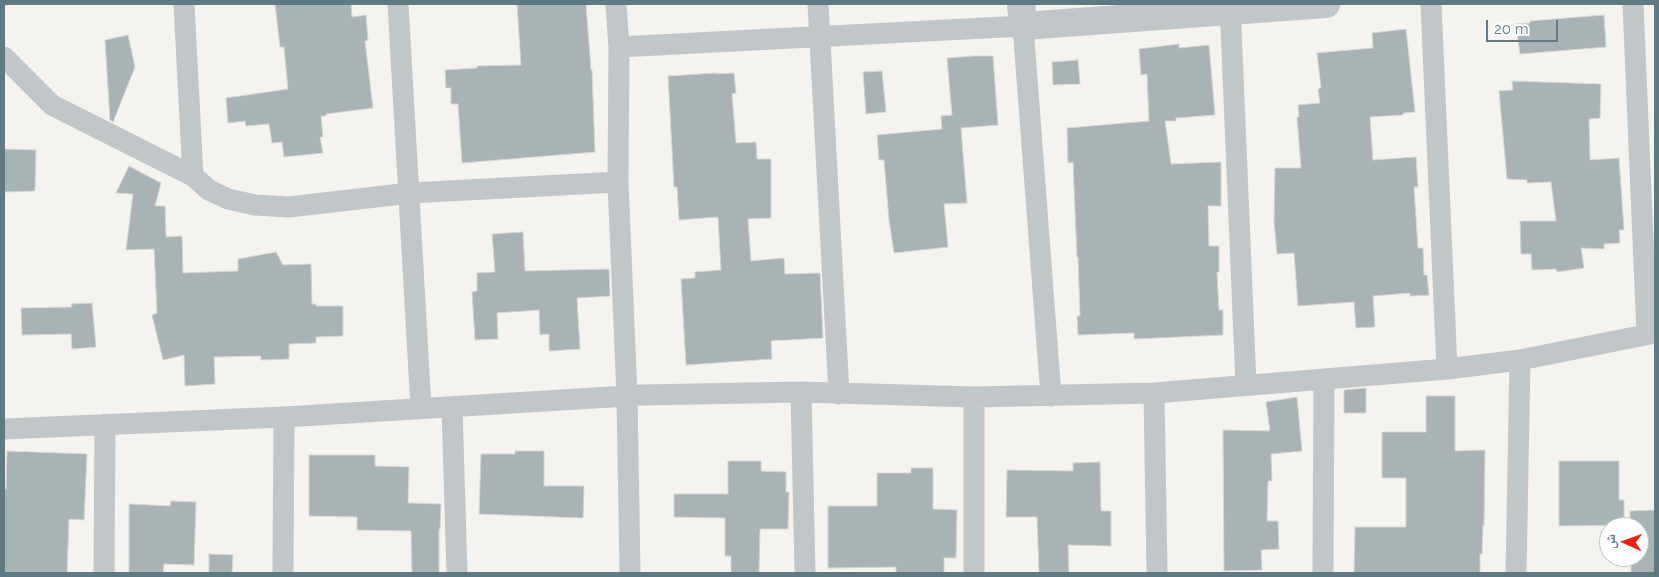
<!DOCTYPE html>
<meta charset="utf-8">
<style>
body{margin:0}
#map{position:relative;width:1659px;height:577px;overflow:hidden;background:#f4f3ef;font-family:Raleway,"Noto Naskh Arabic",sans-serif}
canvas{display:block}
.frame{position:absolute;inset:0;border:5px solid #607a83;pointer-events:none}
.north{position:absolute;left:1599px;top:517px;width:50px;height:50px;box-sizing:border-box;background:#fff;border:1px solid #bfcacd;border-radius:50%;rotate:272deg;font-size:14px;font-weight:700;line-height:20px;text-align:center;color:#607a83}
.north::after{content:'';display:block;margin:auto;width:18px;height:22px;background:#f11e12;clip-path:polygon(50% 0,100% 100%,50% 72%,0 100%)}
.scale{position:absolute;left:1486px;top:20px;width:72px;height:22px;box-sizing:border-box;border:2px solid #607a83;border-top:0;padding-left:6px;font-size:15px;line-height:18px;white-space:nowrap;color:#607a83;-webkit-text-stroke:4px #fff;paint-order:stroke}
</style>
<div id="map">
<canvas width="1659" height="577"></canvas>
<div class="frame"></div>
<div class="north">ش</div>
<div class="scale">20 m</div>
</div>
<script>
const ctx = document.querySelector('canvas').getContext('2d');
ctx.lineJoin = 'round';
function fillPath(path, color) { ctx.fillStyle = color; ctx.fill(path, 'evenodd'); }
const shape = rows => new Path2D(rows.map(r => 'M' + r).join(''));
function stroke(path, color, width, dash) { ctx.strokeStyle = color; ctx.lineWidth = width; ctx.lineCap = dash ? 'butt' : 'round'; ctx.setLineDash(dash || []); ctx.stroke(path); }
const building = shape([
 [275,4,351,4,352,17,366,15,368,40,365,41,373,108,326,114,326,116,321,116,323,137,320,137,323,153,284,157,282,142,272,143,269,124,246,126,245,121,228,123,226,98,288,89,284,47,280,47,275,4],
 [517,4,586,4,591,70,592,70,595,152,462,163,458,104,451,104,451,88,446,88,445,70,477,68,477,66,521,65,517,4],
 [1604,15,1606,47,1520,54,1516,24,1530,23,1530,21,1604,15],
 [1406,29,1415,112,1403,113,1403,115,1370,117,1373,160,1416,157,1418,187,1414,187,1418,248,1423,248,1424,275,1427,275,1429,295,1410,296,1410,293,1373,296,1375,327,1356,328,1354,302,1298,306,1294,253,1277,254,1274,221,1275,168,1301,168,1297,117,1299,117,1298,105,1320,103,1318,89,1321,88,1317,53,1373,48,1372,33,1406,29],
 [128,35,135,67,113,122,110,120,105,40,128,35],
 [1179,44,1179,48,1209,45,1215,115,1176,118,1176,121,1165,121,1171,164,1221,162,1221,206,1208,206,1209,246,1219,246,1219,272,1217,272,1219,310,1223,310,1223,335,1134,339,1134,333,1078,335,1077,316,1080,316,1078,257,1077,257,1073,162,1068,163,1067,128,1149,121,1147,74,1141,75,1139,49,1179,44],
 [973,56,993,56,998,125,961,128,967,203,944,204,948,247,894,253,889,220,884,160,879,160,877,135,942,129,941,116,952,115,947,58,973,56],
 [1078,60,1080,84,1053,85,1052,62,1078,60],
 [882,71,886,112,866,114,863,72,882,71],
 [716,73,716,74,734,73,736,93,732,94,736,143,756,142,757,159,771,159,771,218,748,219,751,261,784,258,785,274,820,273,823,338,771,341,772,359,686,365,681,279,695,278,695,272,721,270,718,217,679,220,677,187,674,187,668,76,716,73],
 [1512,81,1601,84,1600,118,1589,119,1590,160,1619,158,1624,230,1619,230,1620,243,1604,244,1604,249,1581,248,1584,268,1557,272,1556,269,1532,270,1531,254,1521,254,1520,221,1556,221,1551,182,1527,183,1527,180,1507,179,1499,91,1513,90,1512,81],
 [4,149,36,150,35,191,4,192,4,149],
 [129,166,161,183,155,206,165,206,166,237,182,236,183,273,238,271,238,259,276,252,283,265,311,264,312,304,316,304,316,306,343,306,343,336,316,337,316,343,289,344,289,359,261,360,261,356,214,357,215,384,185,386,184,355,163,360,152,315,157,313,154,249,126,250,133,194,116,193,129,166],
 [523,232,525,271,609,269,610,296,577,298,580,349,549,351,549,334,540,335,539,310,497,313,498,339,475,340,472,292,477,291,477,273,495,272,492,234,523,232],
 [92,303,96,347,72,349,71,334,22,335,21,308,72,307,71,304,92,303],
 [1366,388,1366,413,1344,413,1344,390,1366,388],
 [1426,396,1455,396,1455,451,1485,450,1484,525,1483,525,1482,554,1480,554,1480,573,1354,573,1355,527,1406,527,1406,478,1382,478,1382,432,1426,432,1426,396],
 [1297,397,1302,451,1271,454,1272,481,1268,481,1267,521,1278,521,1279,549,1261,550,1262,570,1224,571,1223,430,1270,431,1266,402,1297,397],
 [7,451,87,454,84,520,69,519,67,573,4,573,4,489,6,489,7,451],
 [515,451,544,451,544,486,584,486,583,518,479,514,481,454,515,454,515,451],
 [309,455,375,455,375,466,409,467,408,503,441,504,440,529,439,529,439,573,412,573,411,531,357,530,357,517,309,516,309,455],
 [728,461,761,461,761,471,786,472,786,492,789,492,788,529,760,529,759,573,731,573,731,556,725,556,725,518,674,517,674,494,728,494,728,461],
 [1559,461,1619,461,1619,500,1624,500,1624,525,1559,526,1559,461],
 [1100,462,1101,511,1111,511,1111,546,1068,545,1069,573,1039,573,1037,517,1006,517,1007,470,1073,471,1073,463,1100,462],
 [911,468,933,468,933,509,957,510,956,558,944,558,944,573,896,573,896,567,828,568,828,506,877,506,877,473,911,473,911,468],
 [171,501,196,502,194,565,164,564,163,573,129,573,129,504,170,506,171,501],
 [1655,510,1655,573,1631,573,1631,557,1639,557,1639,527,1630,527,1630,511,1655,510],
 [209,554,233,555,232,573,209,573,209,554]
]);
fillPath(building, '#a7b3b5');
stroke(building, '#d5d5d2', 1);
stroke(shape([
 [184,4,193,176],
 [398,4,421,408],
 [616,4,619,47,618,182,627,396,630,573],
 [818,4,839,394],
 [1230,4,1246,385],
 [1431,4,1447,369],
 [1633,4,1647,334],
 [619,47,1023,26,1051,396],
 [4,57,52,105,193,176,209,190,228,199,255,205,289,207,410,193,618,182],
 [801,392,805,573],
 [1154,393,1157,573],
 [974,397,974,573],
 [452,408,457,573],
 [4,429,284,417,643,395,801,392,974,397,1154,393,1447,369,1520,360,1655,333],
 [104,573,105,424],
 [283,573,284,417],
 [1323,573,1324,380],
 [1516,573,1520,360]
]), '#c1c6c8', 21);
stroke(shape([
 [1021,4,1023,26,1326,4]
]), '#c1c6c8', 28);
</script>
